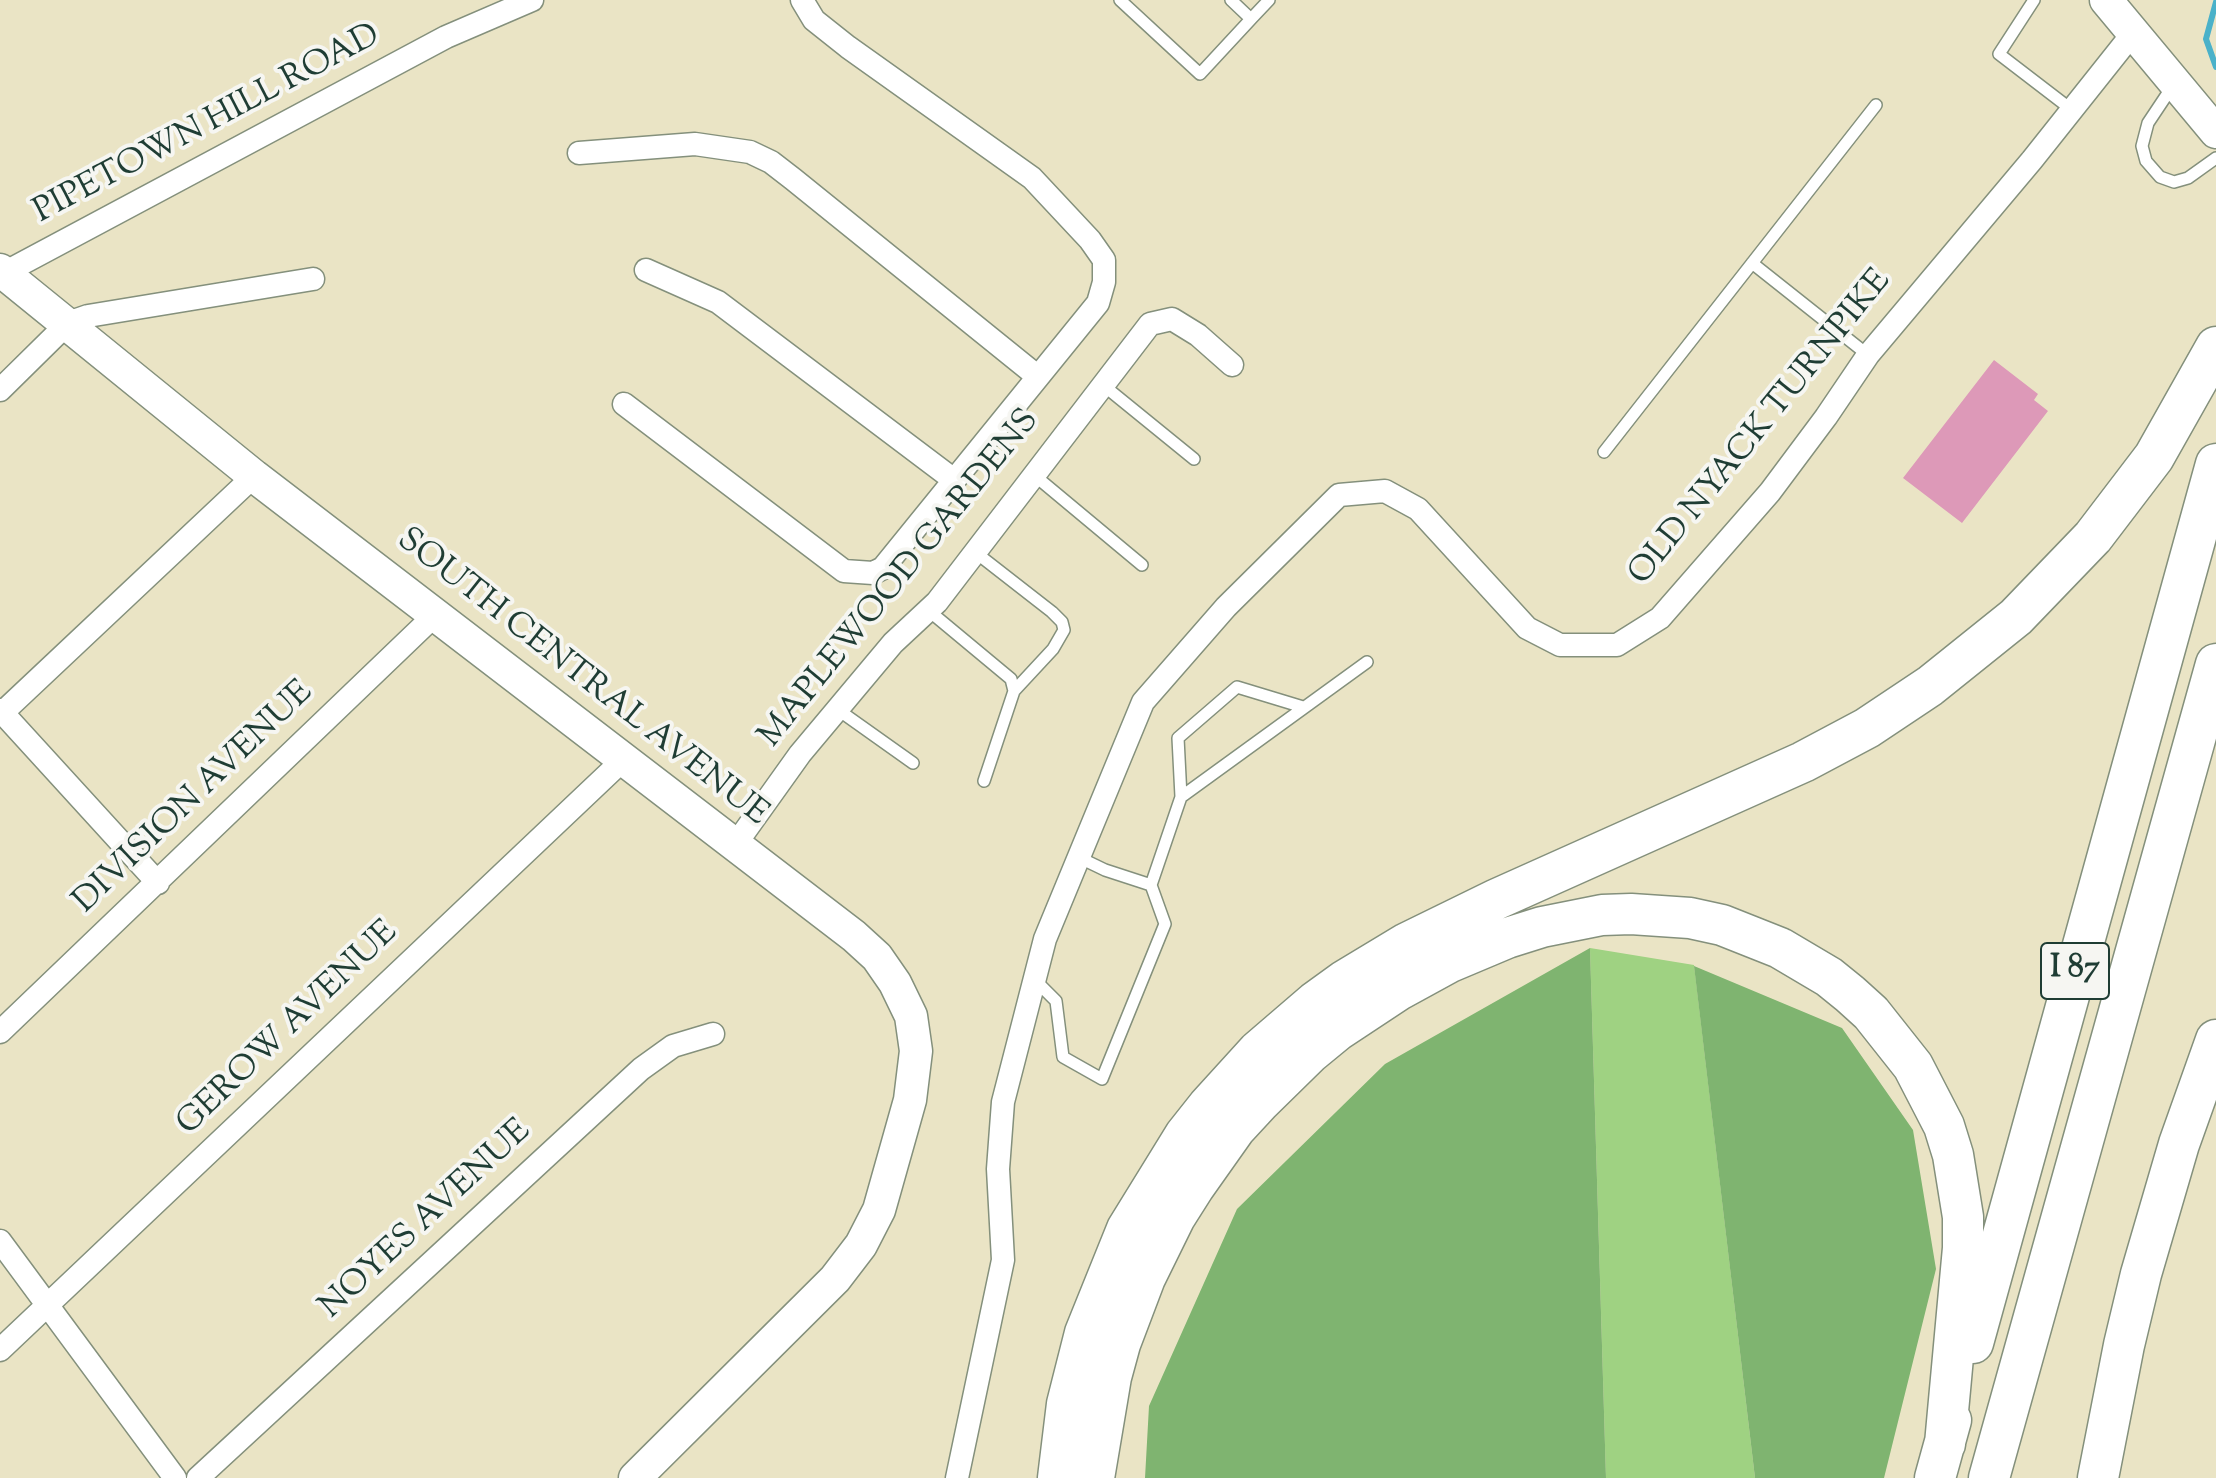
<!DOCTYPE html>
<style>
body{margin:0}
canvas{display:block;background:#eae4c5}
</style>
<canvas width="2216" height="1478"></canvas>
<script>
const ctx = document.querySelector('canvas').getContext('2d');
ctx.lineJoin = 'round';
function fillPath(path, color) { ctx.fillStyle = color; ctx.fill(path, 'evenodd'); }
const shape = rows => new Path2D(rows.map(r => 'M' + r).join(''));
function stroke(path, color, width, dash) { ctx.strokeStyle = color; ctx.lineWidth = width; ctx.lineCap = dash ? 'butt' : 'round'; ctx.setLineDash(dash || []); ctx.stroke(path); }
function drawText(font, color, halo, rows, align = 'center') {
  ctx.font = font + ' "Sorts Mill Goudy",serif'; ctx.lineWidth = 8; ctx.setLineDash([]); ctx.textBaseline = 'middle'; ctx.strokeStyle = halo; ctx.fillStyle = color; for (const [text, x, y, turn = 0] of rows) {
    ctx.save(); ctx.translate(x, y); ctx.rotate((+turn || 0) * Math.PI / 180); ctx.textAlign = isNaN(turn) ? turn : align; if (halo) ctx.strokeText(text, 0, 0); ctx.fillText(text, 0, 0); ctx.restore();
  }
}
fillPath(shape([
 [1590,948,1694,965,1755,1478,1606,1478]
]), '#9fd282');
fillPath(shape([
 [1590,948,1606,1478,1145,1478,1149,1406,1237,1209,1385,1064],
 [1694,966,1842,1028,1913,1130,1936,1269,1884,1478,1755,1478]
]), '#7fb470');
stroke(shape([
 [2216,2,2206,39,2216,67]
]), '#4ab1c9', 6);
fillPath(shape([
 [1994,360,2038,394,2034,400,2048,411,1962,523,1903,478]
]), '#dd99b8');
const lane = shape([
 [1120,0,1200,74,1251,19,1231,0],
 [2034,0,1999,54,2072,110],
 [1251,19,1269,0],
 [2172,87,2148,123,2142,146,2146,161,2160,177,2174,182,2188,178,2216,158],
 [1752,263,1868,355],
 [1103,385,1194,459],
 [1604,452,1876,105],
 [1034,475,1142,565],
 [975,552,1052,612,1062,622,1064,630,1053,649,1014,691],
 [928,610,1011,679,1014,691,984,781],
 [837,709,913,763],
 [1181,797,1178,738,1237,687,1303,707],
 [1078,857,1105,870,1151,885,1181,797,1367,662],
 [1036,981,1056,1001,1063,1057,1102,1079,1165,924,1151,885]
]);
const street = shape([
 [579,153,695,144,750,152,771,162,793,179,1037,376],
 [646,270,718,302,954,480],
 [4,273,446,37,532,0],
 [0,390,68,323,88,316,313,279],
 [624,404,844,571,873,573,883,568,1098,303,1104,282,1104,260,1090,240,1032,178,848,47,814,20,802,0],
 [0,710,158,883],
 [0,715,254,476],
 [735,845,800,754,893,643,937,602,1150,324,1172,319,1198,335,1232,365],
 [0,1032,436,614],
 [0,1241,175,1478],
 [0,1350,624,759],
 [198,1478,641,1069,673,1046,713,1034],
 [957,1478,1003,1260,998,1169,1003,1102,1045,939,1143,702,1226,607,1339,495,1385,491,1418,509,1527,628,1560,645,1617,645,1660,618,1770,492,1826,417,1868,355,2032,160,2133,33]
]);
const secondary = shape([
 [2106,0,2216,132],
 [0,270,254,476,854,936,877,957,895,983,911,1016,916,1051,910,1100,879,1210,861,1245,835,1279,635,1478]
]);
const highway = shape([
 [1973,1343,2216,464],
 [1058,1478,1067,1404,1085,1333,1127,1229,1185,1135,1208,1106,1258,1051,1315,1002,1344,981,1407,943,1497,899,1803,762,1867,728,1930,686,2016,617,2093,537,2154,457,2216,347],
 [1094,1478,1111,1377,1120,1344,1145,1278,1175,1217,1194,1187,1235,1129,1260,1102,1310,1053,1338,1030,1397,991,1450,962,1507,938,1542,927,1602,915,1631,914,1690,918,1722,925,1780,948,1829,977,1850,994,1871,1013,1913,1066,1944,1126,1953,1155,1963,1217,1963,1248,1945,1444],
 [1935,1478,1951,1420],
 [1989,1478,2216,664],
 [2098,1478,2124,1345,2141,1274,2179,1144,2216,1040]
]);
stroke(lane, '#84907c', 14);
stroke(street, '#84907c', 25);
stroke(secondary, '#84907c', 35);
stroke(highway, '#84907c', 43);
stroke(lane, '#fff', 11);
stroke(street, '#fff', 22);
stroke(secondary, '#fff', 32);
stroke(highway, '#fff', 40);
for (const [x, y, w] of [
 [2075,971,68]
]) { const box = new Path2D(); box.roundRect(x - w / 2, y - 28, w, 56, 6); ctx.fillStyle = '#f6f6f2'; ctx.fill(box); stroke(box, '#1f3d34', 2); }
drawText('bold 32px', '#1f3d34', null, [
 ["I 87",2075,971]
]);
drawText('34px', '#1f3d34', '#f6f6f2', [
 ["PIPETOWN HILL ROAD",208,126,-28],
 ["OLD NYACK TURNPIKE",1762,429,-51],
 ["MAPLEWOOD GARDENS",901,580,-51],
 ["SOUTH CENTRAL AVENUE",581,679,38],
 ["DIVISION AVENUE",195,799,-44],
 ["GEROW AVENUE",289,1030,-44],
 ["NOYES AVENUE",427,1221,-43]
]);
</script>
